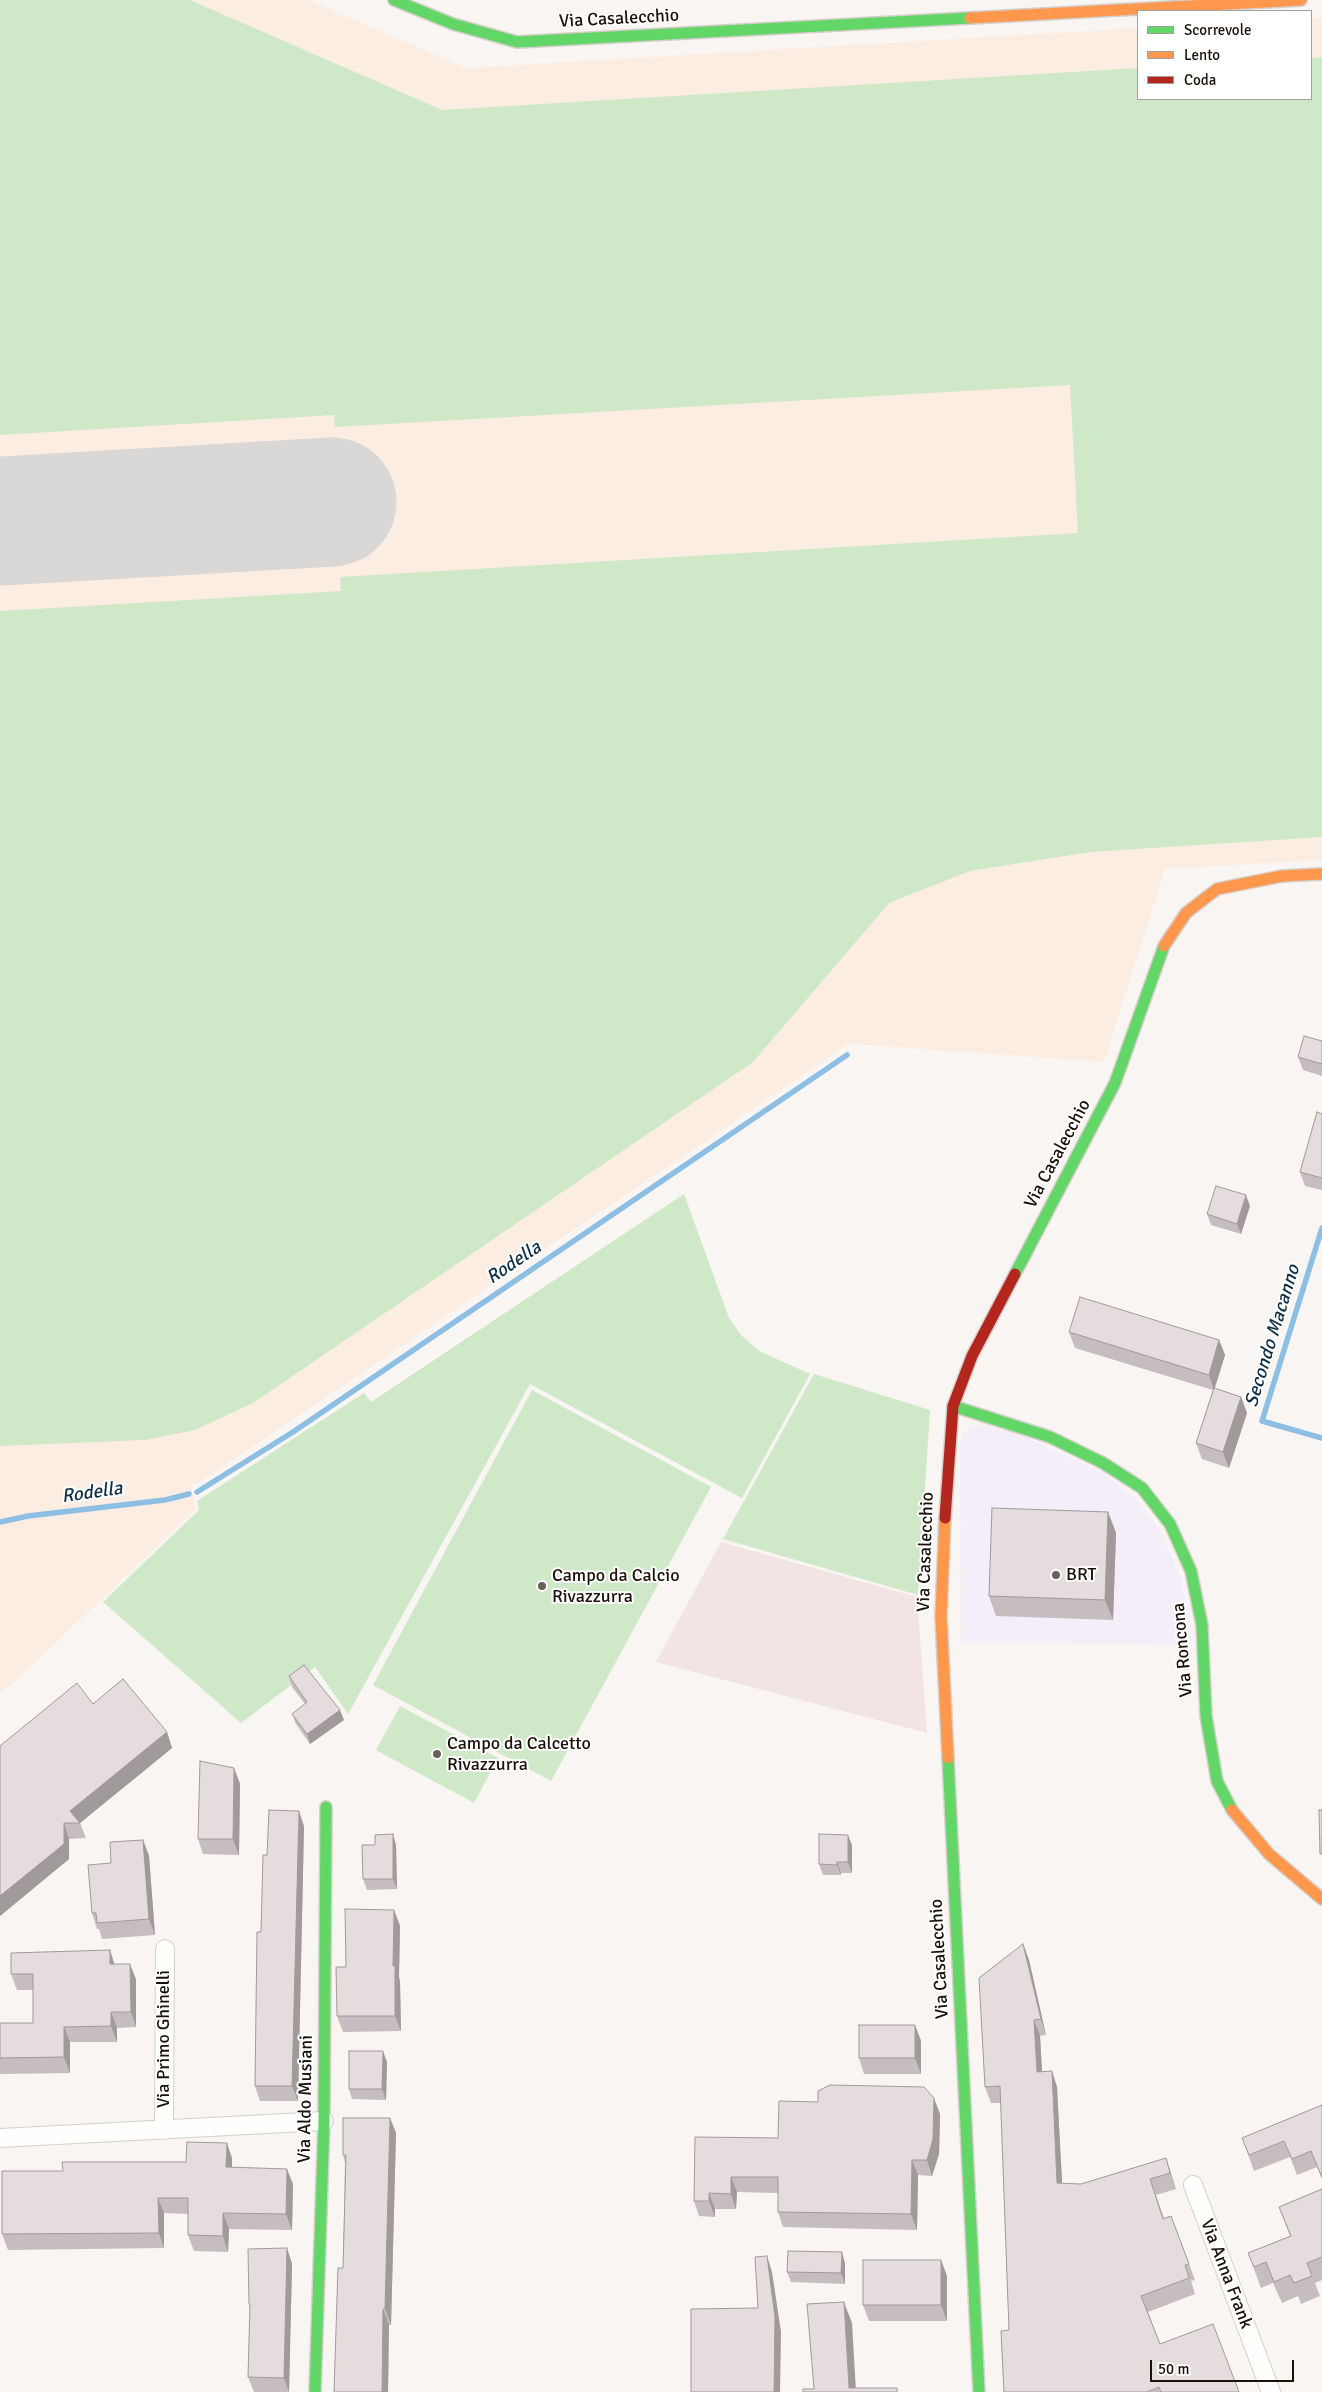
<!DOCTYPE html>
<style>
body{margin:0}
#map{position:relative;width:1322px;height:2392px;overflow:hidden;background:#f8f5f3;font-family:Signika,sans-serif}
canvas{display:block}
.legend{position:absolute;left:1137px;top:10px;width:175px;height:90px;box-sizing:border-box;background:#fff;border:1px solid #a4a09c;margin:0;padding:6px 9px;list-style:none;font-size:15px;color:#1b1108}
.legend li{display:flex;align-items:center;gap:10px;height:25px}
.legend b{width:25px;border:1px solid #a4a09c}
.scale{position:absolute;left:1150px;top:2360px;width:144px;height:22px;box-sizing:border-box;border:2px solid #1b1108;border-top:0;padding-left:6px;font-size:15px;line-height:18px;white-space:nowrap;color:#1b1108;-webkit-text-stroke:4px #fff;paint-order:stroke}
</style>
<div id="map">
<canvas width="1322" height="2392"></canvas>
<ul class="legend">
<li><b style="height:6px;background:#63d668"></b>Scorrevole</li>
<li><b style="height:6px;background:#ff974d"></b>Lento</li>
<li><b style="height:6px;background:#b3261e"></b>Coda</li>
</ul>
<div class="scale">50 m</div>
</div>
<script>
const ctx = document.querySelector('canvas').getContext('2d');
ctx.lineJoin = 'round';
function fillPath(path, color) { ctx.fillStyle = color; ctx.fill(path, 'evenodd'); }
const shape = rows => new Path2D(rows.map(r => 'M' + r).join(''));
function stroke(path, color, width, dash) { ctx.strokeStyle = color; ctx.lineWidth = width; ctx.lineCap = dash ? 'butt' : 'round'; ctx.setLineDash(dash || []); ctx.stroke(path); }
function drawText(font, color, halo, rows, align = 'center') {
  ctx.font = font + ' Signika,sans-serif'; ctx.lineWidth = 4; ctx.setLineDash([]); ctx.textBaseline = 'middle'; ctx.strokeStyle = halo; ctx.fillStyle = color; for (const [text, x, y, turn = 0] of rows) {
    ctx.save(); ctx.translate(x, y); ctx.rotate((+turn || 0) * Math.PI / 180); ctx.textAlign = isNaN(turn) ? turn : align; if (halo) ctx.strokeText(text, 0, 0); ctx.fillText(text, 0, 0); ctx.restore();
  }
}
fillPath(shape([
 [984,1425,1019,1434,1102,1473,1136,1498,1160,1531,1180,1575,1190,1620,1191,1645,961,1642,960,1444,963,1434,972,1427]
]), '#f3eef8');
fillPath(shape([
 [721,1542,917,1597,927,1733,656,1662]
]), '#f1e4e3');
fillPath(shape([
 [0,0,309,0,466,68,1138,28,1138,99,1311,99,1311,18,1322,17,1322,860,1165,869,1104,1062,849,1044,209,1476,191,1486,196,1509,18,1679,0,1693]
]), '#fcede3');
fillPath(shape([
 [0,0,190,0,442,110,1138,68,1138,99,1311,99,1311,58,1322,57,1322,837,1090,852,970,871,889,903,753,1062,253,1403,195,1430,145,1440,0,1446,0,611,341,591,340,577,1078,533,1070,385,335,427,334,415,0,435],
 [684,1194,729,1318,741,1335,759,1351,810,1374,742,1498,530,1384,348,1714,315,1667,241,1723,103,1602,199,1510,197,1501,364,1393,371,1402],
 [814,1374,930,1410,918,1595,723,1539],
 [532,1390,711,1487,551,1781,373,1685],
 [400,1706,498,1758,474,1803,376,1750]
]), '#cfe8c7');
stroke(shape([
 [1322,1228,1262,1421,1322,1438],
 [197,1492,293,1432,847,1055],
 [0,1522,28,1516,165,1500,189,1494]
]), '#8cbfe3', 5.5);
stroke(shape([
 [0,521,332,502]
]), '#dad8d6', 129);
const street = shape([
 [164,2130,165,1949],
 [0,2138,324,2121],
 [1193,2185,1271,2392]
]);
const fast = shape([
 [394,0,453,24,517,42,970,18],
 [1015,1274,1115,1083,1164,946],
 [953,1406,1050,1437,1103,1463,1142,1488,1170,1524,1191,1571,1202,1625,1206,1716,1217,1781,1232,1810],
 [948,1758,979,2392],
 [315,2392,324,2121,326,1807]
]);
const slow = shape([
 [970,18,1301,0],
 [1164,946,1186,913,1217,889,1282,876,1322,874],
 [945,1518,941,1616,948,1758],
 [1232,1810,1269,1854,1322,1899]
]);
const jam = shape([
 [945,1518,953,1406,972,1356,1015,1274]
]);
stroke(street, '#d6cfca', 20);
stroke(fast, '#d6cfca', 14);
stroke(slow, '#d6cfca', 14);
stroke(jam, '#d6cfca', 14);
stroke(street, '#fefefd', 18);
stroke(fast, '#63d668', 11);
stroke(slow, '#ff974d', 11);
stroke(jam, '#b3261e', 11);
fillPath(shape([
 [1322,1041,1322,1076,1303,1070,1298,1057],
 [1322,1114,1322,1190,1305,1186,1300,1172],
 [1250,1206,1241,1234,1211,1225,1207,1214],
 [1069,1332,1219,1340,1225,1355,1215,1388,1241,1397,1247,1413,1229,1468,1202,1459,1196,1443,1213,1390,1075,1348],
 [1108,1512,1116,1533,1113,1620,996,1616,989,1596],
 [289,1676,344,1720,310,1744,296,1724,292,1714,305,1704,292,1687],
 [93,1704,167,1732,172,1748,80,1823,86,1838,69,1839,69,1859,0,1916],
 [234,1768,240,1784,239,1855,203,1854,198,1839],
 [304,1826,298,2101,260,2101,255,2086,261,1932,267,1855],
 [143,1840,149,1856,155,1935,102,1939,99,1929,97,1929,92,1913,111,1863],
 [375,1845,396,1845,397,1889,367,1890,363,1879],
 [852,1845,852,1873,841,1873,841,1875,823,1875,819,1864],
 [394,1910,400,1926,399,1977,400,1982,401,2031,343,2032,337,2016,346,1967],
 [1023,1944,1029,1960,1046,2035,1040,2036,1042,2072,1052,2071,1057,2087,1062,2184,1081,2184,1166,2158,1176,2189,1156,2195,1164,2218,1171,2216,1195,2280,1191,2281,1195,2294,1148,2312,1160,2344,1239,2392,1004,2392,1009,2330,1001,2103,991,2103,985,2087],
 [110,1950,114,1964,136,1979,136,2027,117,2028,117,2042,70,2042,70,2073,0,2074,0,2023,33,2023,33,1990,17,1990,11,1974],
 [915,2025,921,2041,921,2074,864,2074,859,2058],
 [387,2062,386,2100,352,2099,349,2089],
 [1322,2105,1322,2179,1317,2167,1297,2175,1290,2157,1254,2171,1242,2138],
 [940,2114,939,2154,932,2176,918,2175,917,2230,783,2227,778,2212,778,2193,737,2192,736,2209,715,2209,715,2217,699,2216,694,2201,778,2138],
 [390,2118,396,2133,391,2325,389,2325,388,2392,334,2392,343,2268,345,2163,343,2155],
 [232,2158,232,2168,293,2184,292,2230,229,2229,228,2252,194,2251,188,2235,188,2214,164,2213,164,2248,8,2250,2,2234,63,2171,186,2162],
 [1322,2189,1322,2280,1315,2283,1320,2296,1301,2304,1298,2296,1282,2303,1273,2283,1261,2288,1248,2253,1290,2236,1279,2207],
 [287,2248,292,2264,289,2392,254,2392,248,2377,250,2309,249,2304],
 [941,2260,947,2276,947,2321,869,2321,863,2305],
 [845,2263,845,2284,791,2282,787,2272]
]), '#c5bdbf');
fillPath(shape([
 [1246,1195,1250,1206,1241,1234,1237,1224],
 [1219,1340,1225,1355,1214,1390,1209,1375],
 [1241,1397,1247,1413,1229,1468,1223,1452],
 [1108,1512,1116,1533,1113,1620,1105,1600],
 [340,1710,344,1720,310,1744,307,1734],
 [167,1732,172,1748,80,1823,70,1811],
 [234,1768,240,1784,239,1855,233,1839],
 [299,1811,304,1826,298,2101,292,2086],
 [64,1823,69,1839,69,1859,0,1916,0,1896],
 [393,1834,396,1845,397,1889,393,1879],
 [848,1835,852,1845,852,1873,848,1862],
 [143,1840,149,1856,155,1935,149,1919],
 [837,1862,841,1873,841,1875,837,1865],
 [394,1910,400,1926,399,1977,400,1982,401,2031,395,2016,393,1966],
 [1023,1944,1029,1960,1046,2035,1041,2019],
 [110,1950,115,1966,110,1964],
 [130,1964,136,1979,136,2027,131,2012],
 [111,2012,117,2028,117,2042,111,2026],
 [1034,2020,1040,2036,1043,2088,1037,2072],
 [915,2025,921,2041,921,2074,915,2058],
 [64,2027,70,2042,70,2073,64,2057],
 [383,2051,387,2062,386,2100,382,2089],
 [1052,2071,1057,2087,1063,2200,1057,2183],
 [934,2098,940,2114,939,2154,932,2176,927,2160],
 [390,2118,396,2133,391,2325,385,2309],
 [227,2143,232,2158,232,2183,226,2167],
 [1166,2158,1171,2174,1176,2189,1170,2173],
 [912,2160,918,2175,917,2230,911,2214],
 [287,2169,293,2184,292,2230,286,2214],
 [731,2177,737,2192,736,2209,731,2194],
 [709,2193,715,2209,715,2217,709,2201],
 [158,2198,164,2213,164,2248,159,2233],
 [223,2213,229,2229,228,2252,223,2236],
 [287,2248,292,2264,289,2392,284,2378],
 [842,2252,845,2263,845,2284,841,2273],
 [767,2256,772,2272,781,2332,780,2392,774,2392],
 [941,2260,947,2276,947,2321,941,2305],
 [844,2302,852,2323,856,2392,849,2388],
 [383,2309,389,2325,388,2392,382,2392]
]), '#a09a9b');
const building = shape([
 [1304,1036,1322,1041,1322,1064,1298,1057,1304,1036],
 [1317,1112,1322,1114,1322,1178,1300,1172,1317,1112],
 [1216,1186,1246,1195,1237,1224,1207,1214,1216,1186],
 [1080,1297,1219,1340,1209,1375,1069,1332,1080,1297],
 [1214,1388,1241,1397,1223,1452,1196,1443,1214,1388],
 [992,1508,1108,1512,1105,1600,989,1596,992,1508],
 [304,1665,340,1710,307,1734,292,1714,307,1702,289,1676,304,1665],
 [123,1679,167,1732,70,1811,80,1823,64,1823,64,1844,0,1896,0,1746,77,1683,93,1704,123,1679],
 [200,1761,234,1768,233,1839,198,1839,200,1761],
 [269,1810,299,1811,292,2086,255,2086,257,1932,261,1932,263,1855,267,1855,269,1810],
 [1319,1810,1322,1810,1322,1854,1320,1854,1319,1810],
 [393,1834,393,1879,363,1879,362,1845,375,1845,375,1835,393,1834],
 [819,1834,848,1835,848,1862,837,1862,837,1865,819,1864,819,1834],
 [143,1840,149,1919,97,1923,96,1913,92,1913,88,1865,111,1863,110,1842,143,1840],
 [345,1909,394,1910,393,1966,395,1966,395,2016,337,2016,336,1967,346,1967,345,1909],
 [1023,1944,1041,2019,1034,2020,1037,2072,1052,2071,1057,2183,1081,2184,1166,2158,1170,2173,1150,2179,1163,2219,1171,2216,1189,2264,1185,2265,1189,2278,1141,2296,1160,2344,1213,2324,1239,2392,1161,2392,1159,2387,1147,2392,1004,2392,1001,2331,1009,2330,1000,2086,985,2087,979,1978,1023,1944],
 [110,1950,110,1964,130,1964,131,2012,111,2012,111,2026,64,2027,64,2057,0,2058,0,2023,33,2023,33,1974,11,1974,11,1953,110,1950],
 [859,2025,915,2025,915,2058,859,2058,859,2025],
 [349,2051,383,2051,382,2089,349,2089,349,2051],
 [830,2085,924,2087,934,2098,933,2139,927,2160,912,2160,911,2214,778,2212,778,2177,731,2177,731,2194,709,2193,709,2201,694,2201,695,2137,778,2138,779,2101,818,2102,818,2091,830,2085],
 [1322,2105,1322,2177,1311,2151,1292,2159,1284,2141,1249,2155,1242,2138,1322,2105],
 [343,2118,390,2118,385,2309,383,2309,382,2392,334,2392,338,2268,343,2268,346,2155,343,2155,343,2118],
 [187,2142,227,2143,226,2167,287,2169,286,2214,223,2213,223,2236,188,2235,188,2198,158,2198,159,2233,2,2234,2,2171,63,2171,62,2162,186,2162,187,2142],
 [1322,2189,1322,2257,1307,2263,1312,2276,1294,2283,1290,2275,1274,2282,1266,2262,1254,2267,1248,2253,1291,2236,1279,2207,1322,2189],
 [287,2248,284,2378,248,2377,250,2304,249,2304,248,2249,287,2248],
 [788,2251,842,2252,841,2273,787,2272,788,2251],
 [767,2256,775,2317,774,2392,691,2392,691,2309,758,2308,755,2257,767,2256],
 [863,2260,941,2260,941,2305,863,2305,863,2260],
 [844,2302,849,2388,897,2388,897,2392,803,2392,803,2389,814,2389,807,2304,844,2302]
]);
fillPath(building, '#e5dcde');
stroke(building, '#a09a9b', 1);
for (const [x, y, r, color] of [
 [1056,1575,5,"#68615a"],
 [542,1586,5,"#68615a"],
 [437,1754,5,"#68615a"]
]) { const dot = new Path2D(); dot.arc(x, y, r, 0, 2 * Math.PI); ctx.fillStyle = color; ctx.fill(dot); stroke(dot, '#fff', 2); }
drawText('18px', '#1b1108', '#fff', [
 ["Via Casalecchio",619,19,-3],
 ["Via Casalecchio",1058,1154,-62],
 ["Via Casalecchio",926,1552,-88],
 ["Via Roncona",1183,1650,-95],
 ["Via Casalecchio",940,1959,-93],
 ["Via Primo Ghinelli",164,2039,-90],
 ["Via Aldo Musiani",306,2099,-89],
 ["Via Anna Frank",1226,2274,69]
]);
drawText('18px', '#1b1108', '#fff', [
 ["BRT",1066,1575],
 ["Campo da Calcio",552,1576],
 ["Rivazzurra",552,1597],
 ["Campo da Calcetto",447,1744],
 ["Rivazzurra",447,1765]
], 'left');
drawText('italic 19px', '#0f2f45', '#fff', [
 ["Rodella",514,1263,-34],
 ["Secondo Macanno",1273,1336,-73],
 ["Rodella",92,1493,-8]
]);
</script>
